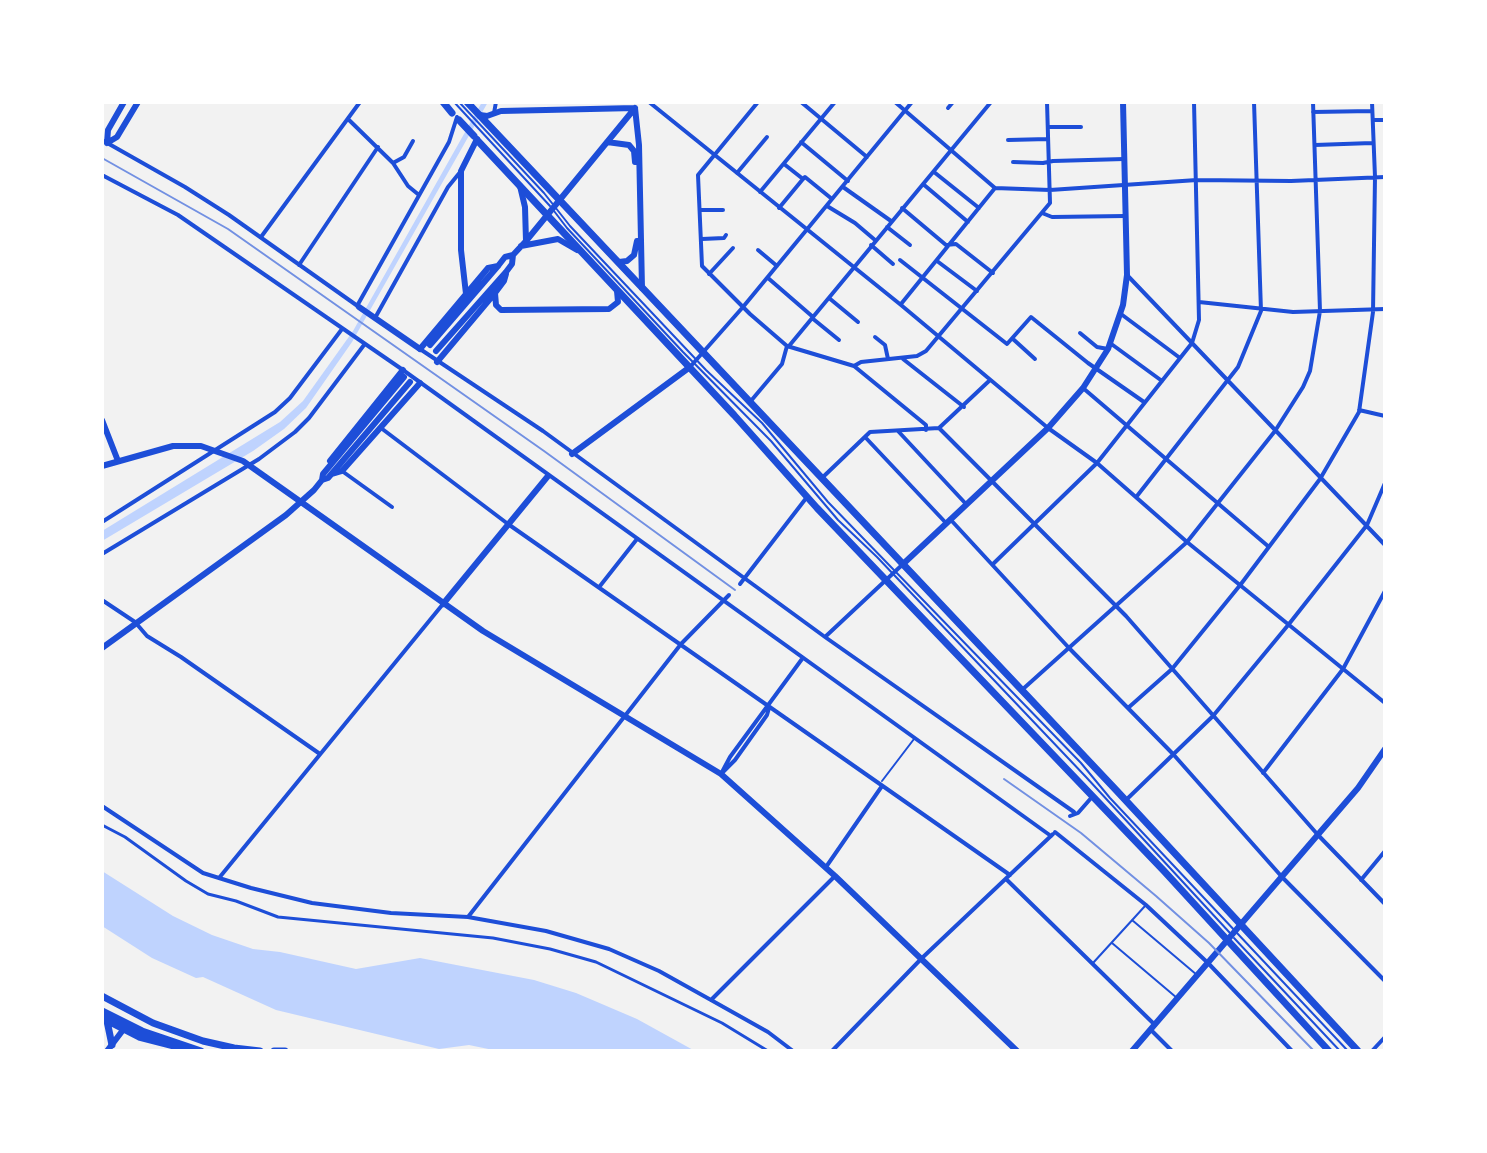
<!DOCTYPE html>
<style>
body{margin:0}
#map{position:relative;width:1487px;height:1153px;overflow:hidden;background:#f2f2f2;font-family:"PT Sans",sans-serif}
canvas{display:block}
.frame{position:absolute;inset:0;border:104px solid #fff;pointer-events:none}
</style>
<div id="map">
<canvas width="1487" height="1153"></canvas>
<div class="frame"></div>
</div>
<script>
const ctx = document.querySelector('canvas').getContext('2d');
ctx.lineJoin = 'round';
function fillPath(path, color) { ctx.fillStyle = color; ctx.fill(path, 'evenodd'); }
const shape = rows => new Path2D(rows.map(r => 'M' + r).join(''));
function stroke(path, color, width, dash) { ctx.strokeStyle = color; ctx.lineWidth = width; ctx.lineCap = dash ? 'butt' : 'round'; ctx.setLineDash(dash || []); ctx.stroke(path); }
fillPath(shape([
 [482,102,488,102,352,342,306,408,284,429,253,451,102,541,102,531,280,422,303,401,353,331],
 [102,871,173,916,212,935,253,949,280,952,356,969,420,958,534,980,576,993,637,1019,695,1051,498,1051,469,1045,439,1049,276,1010,203,977,196,978,152,958,102,926]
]), '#bfd3fe');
stroke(shape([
 [454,102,550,206],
 [459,102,544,193,570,226,706,370,762,423,828,502,1081,763,1110,798,1348,1051],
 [554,211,567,228,683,352,771,441,838,520,877,557,1086,777,1230,933],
 [882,781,914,739],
 [1132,920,1197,975],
 [1234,938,1340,1051],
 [1112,943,1177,998],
 [1093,963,1145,906]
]), '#1d4ed8', 2);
stroke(shape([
 [102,825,125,837,186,881,208,894,236,901,278,917,493,938,550,949,596,962,722,1023,768,1051]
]), '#1d4ed8', 3);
stroke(shape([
 [649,102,901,305,1048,428,1097,463,1187,542,1385,703],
 [758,102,698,175,702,266,750,314,787,346,854,366,861,362,917,356,926,351,1050,203,1047,102],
 [801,102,867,157],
 [895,102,995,188,1050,190,1197,180,1291,181,1385,177],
 [948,108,953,102],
 [1313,112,1372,111],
 [494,113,496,102],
 [348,119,393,163,404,157,413,141],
 [1373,120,1385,120],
 [1048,127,1081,127],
 [102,140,185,187,229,215,359,307],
 [1008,140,1048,139],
 [801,142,848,181],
 [1315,145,1372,143],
 [1013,162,1043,163,1053,161,1124,159],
 [393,163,408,186,419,195],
 [784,164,803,179,805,177,832,199],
 [934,172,979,208],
 [737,173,767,137],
 [102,175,178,215,403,370,1051,836],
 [923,184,968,222],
 [843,187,891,221],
 [760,192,835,102],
 [827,206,855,223,875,240],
 [779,208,803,179],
 [902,208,946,245,956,244,993,273],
 [700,210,723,210],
 [1042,213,1052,217,1125,216],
 [887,227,910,245],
 [261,237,360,102],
 [702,239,724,238,726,235],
 [871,245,893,264],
 [758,250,777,266],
 [900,260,1007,344,1031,317,1088,363,1144,402],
 [937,261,977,291],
 [299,265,378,147],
 [709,274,733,248],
 [1127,275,1385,545],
 [768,278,813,317],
 [829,298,858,322],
 [1199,302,1293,312,1385,309],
 [901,304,995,188],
 [357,306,449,142,457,117],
 [1121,314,1180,358],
 [375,318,448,187,461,171],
 [812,318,839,340],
 [1080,333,1097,347,1108,349],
 [875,337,885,345,888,359],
 [1013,339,1035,359],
 [1110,343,1162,381],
 [789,346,991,102],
 [420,349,543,431,825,637,1074,812],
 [903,359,964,407],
 [854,366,926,425,926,430],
 [690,367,743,307,912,102],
 [1083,388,1269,547],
 [750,402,782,364,787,346],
 [1359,410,1385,416],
 [381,428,508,524,1010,875],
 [939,428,1126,616,1318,835,1385,904],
 [898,431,966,504],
 [865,437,946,523],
 [342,471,392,507],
 [823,477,870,432,939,428,989,381],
 [1137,496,1238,367,1261,311,1254,102],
 [950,519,1069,648,1173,754,1282,877,1385,981],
 [102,522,275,412,290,398,342,329],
 [102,554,259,459,295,432,309,418,364,345],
 [993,564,1097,463,1192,343,1199,320,1194,102],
 [740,584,807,497],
 [600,586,637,539],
 [102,600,135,622,147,636,181,657,320,754],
 [825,637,902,565],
 [1023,689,1187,542,1275,431,1303,387,1310,371,1320,311,1313,102],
 [1128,708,1172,669,1241,584,1320,479,1359,412,1373,312,1375,177,1372,102],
 [723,772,735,760,767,715,769,708],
 [1263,773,1343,669,1385,591],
 [721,774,730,757,802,659],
 [1126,800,1213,716,1289,624,1367,525,1385,483],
 [102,806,203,873,251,888,312,903,391,913,468,917,546,931,609,949,659,971,711,1000,768,1032,793,1051],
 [1070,816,1078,813,1092,797],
 [1055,832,1146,905,1208,963,1292,1051],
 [826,867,882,786],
 [219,878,443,604],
 [1006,879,1155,1025],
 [1361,880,1385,851],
 [468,917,681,644,729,595],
 [711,1000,835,876],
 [1151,1030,1172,1051],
 [832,1051,922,958,1053,834],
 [1372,1051,1385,1037]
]), '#1d4ed8', 4);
stroke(shape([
 [107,143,117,137,138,102],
 [107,143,108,130,124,102],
 [359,307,420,349],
 [102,420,118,461],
 [572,454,690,367],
 [301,502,483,631,721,774,835,876,1017,1051],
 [443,604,548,476],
 [1132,1051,1358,788,1385,749]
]), '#1d4ed8', 6);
stroke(shape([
 [635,108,639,145,642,288],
 [480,115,487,116,501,111,635,108],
 [607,142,629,145,634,151,635,162],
 [520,186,525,207,526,241],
 [521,246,558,239,577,250],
 [619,262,627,261,634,255,637,241],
 [495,293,496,305,501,310,609,309,618,302,617,291],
 [466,294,461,250,461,171,477,139],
 [430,345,498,266,505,257,513,255,526,241,635,108],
 [420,349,488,268,498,266],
 [436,351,506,272,512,264,513,255],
 [437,362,495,293,504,281,506,274],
 [330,461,403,370],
 [102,466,173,446,201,446,243,461,301,502],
 [332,474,342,471,420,383],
 [322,480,328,478,410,382],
 [902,565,1048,428,1083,388,1108,349,1123,305,1127,275,1123,102],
 [102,648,286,515,314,490,322,480,323,474,404,377],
 [107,1051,123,1030]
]), '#1d4ed8', 6);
stroke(shape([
 [443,102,452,113],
 [467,102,1117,791,1358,1051],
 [459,120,474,136],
 [477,140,734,415,817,508,1164,871,1329,1051]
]), '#1d4ed8', 7);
stroke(shape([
 [102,996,153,1023,203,1041,234,1048,260,1051],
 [102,1011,142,1031,201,1051],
 [102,1018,139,1037,182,1048],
 [107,1021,112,1045],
 [274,1051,285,1051]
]), '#1d4ed8', 7);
stroke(shape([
 [102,158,228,229,544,451,735,590],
 [1004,779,1081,833,1156,896,1209,943,1314,1051]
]), '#7290e2', 2);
</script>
